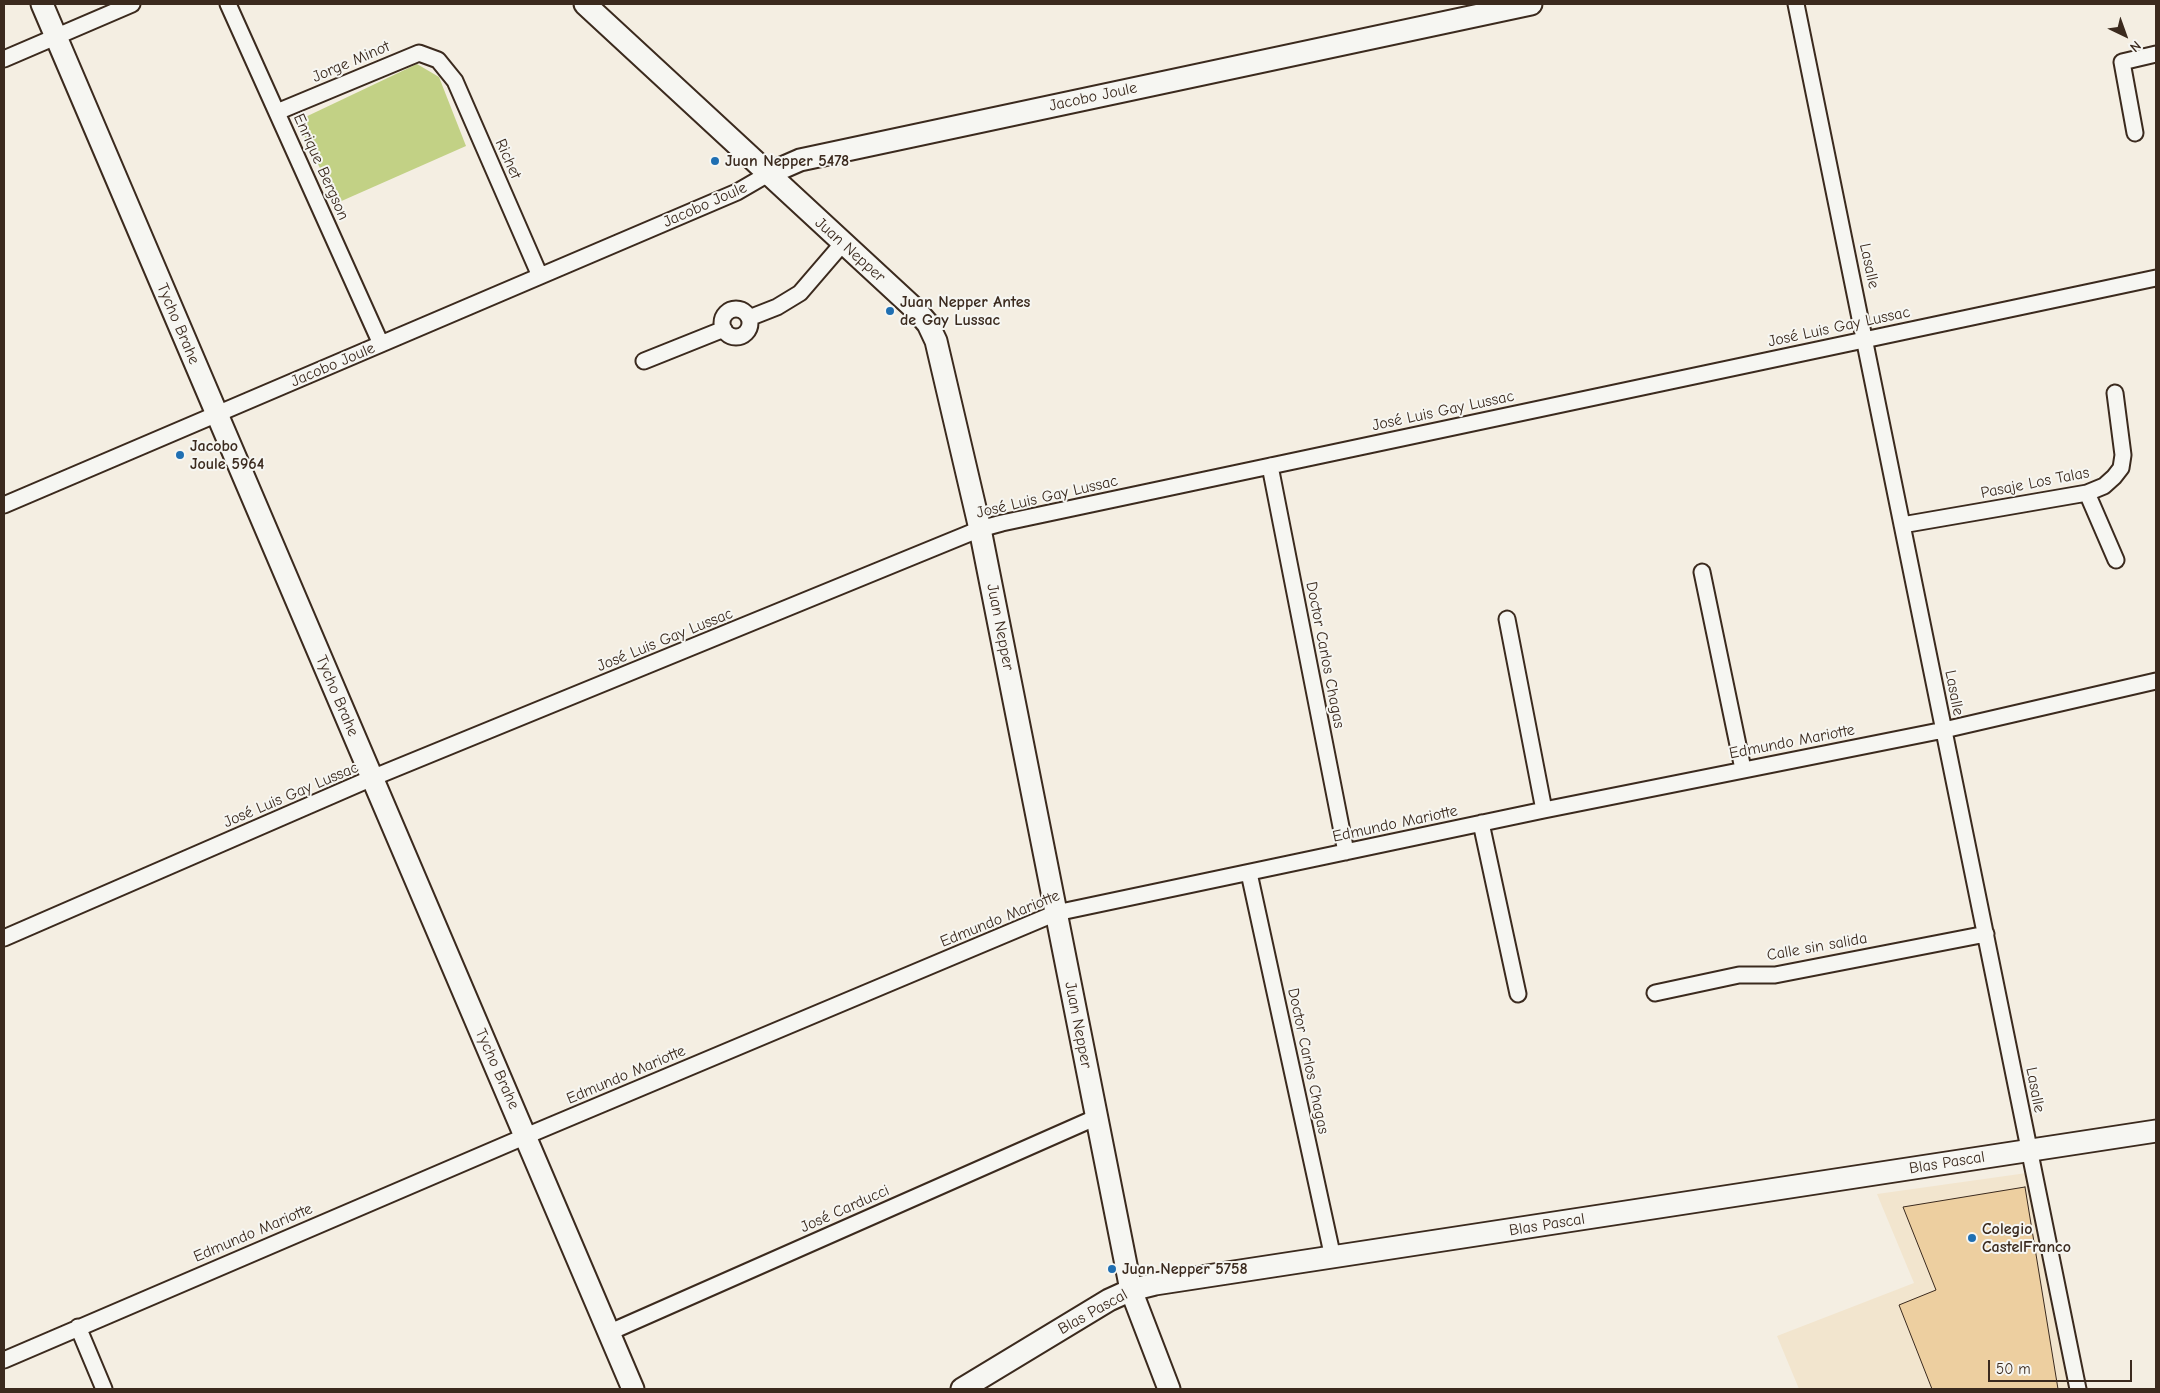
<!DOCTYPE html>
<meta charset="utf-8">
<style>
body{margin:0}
#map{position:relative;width:2160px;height:1393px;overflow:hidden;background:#f4eee2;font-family:"Comic Neue",sans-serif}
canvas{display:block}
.frame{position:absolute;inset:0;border:5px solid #3b2a1e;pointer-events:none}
.north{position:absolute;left:2100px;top:10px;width:50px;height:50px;-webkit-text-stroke:4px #f6f6f2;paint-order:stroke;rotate:138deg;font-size:14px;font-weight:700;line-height:20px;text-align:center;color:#3b2a1e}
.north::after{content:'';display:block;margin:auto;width:18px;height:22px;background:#3b2a1e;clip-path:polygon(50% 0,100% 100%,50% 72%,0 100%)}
.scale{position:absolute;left:1988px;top:1360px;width:144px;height:22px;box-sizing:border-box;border:2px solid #3b2a1e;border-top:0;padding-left:6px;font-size:15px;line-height:18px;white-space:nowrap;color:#3b2a1e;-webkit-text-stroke:4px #f6f6f2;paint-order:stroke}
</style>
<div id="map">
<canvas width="2160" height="1393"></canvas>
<div class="frame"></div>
<div class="north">N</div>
<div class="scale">50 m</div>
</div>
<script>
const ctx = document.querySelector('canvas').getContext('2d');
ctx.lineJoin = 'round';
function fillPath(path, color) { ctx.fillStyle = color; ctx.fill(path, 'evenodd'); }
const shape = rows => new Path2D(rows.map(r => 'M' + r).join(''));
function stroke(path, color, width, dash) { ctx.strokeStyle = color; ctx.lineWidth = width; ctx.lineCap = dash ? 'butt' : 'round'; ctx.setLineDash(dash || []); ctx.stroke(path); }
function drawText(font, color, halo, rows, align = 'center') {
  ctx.font = font + ' "Comic Neue",sans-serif'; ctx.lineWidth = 4; ctx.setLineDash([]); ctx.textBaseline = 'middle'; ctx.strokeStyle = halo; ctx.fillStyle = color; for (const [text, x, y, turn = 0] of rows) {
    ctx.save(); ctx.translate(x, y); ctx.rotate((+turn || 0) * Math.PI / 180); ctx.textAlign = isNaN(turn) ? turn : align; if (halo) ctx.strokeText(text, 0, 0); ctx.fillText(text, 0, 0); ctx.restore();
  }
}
fillPath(shape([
 [2034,1172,2082,1389,1799,1389,1777,1336,1914,1283,1877,1194]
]), '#f2e5ce');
fillPath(shape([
 [417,64,439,77,466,146,337,203,297,121]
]), '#c2d185');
const building = shape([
 [2025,1187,2058,1389,1932,1389,1899,1305,1936,1290,1903,1207,2025,1187]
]);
fillPath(building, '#edcfa0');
stroke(building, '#3b2a1e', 1);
const minor = shape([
 [228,4,381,344],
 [1796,4,2078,1389],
 [4,59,132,4],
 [277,112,419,53,438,60,455,81,540,276],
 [2135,133,2122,62,2156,54],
 '722 323a14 14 0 1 1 28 0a14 14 0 1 1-28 0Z',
 [749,318,777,307,800,293,843,243],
 [644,361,724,329],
 [1270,466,1346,852],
 [2087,493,2116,560],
 [4,505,737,192,768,174],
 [1902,525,2087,493,2104,486,2114,477,2121,468,2123,455,2115,393],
 [1702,572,1743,769],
 [1507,619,1544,810],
 [1481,823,1518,994],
 [1249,873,1333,1258],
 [4,938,372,778,980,529,1002,523,2156,278],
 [1655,993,1739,975,1775,975,1986,934],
 [78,1327,104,1389],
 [608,1333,1097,1117],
 [4,1360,526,1136,1056,913,1544,810,1944,730,2156,681]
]);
const secondary = shape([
 [42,4,633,1389],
 [585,4,916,310,928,324,936,341,980,529,1131,1290,1169,1389],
 [768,174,800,160,1531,4],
 [962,1389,1109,1300,1131,1290,1155,1284,2156,1131]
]);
stroke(minor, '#3b2a1e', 19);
stroke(secondary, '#3b2a1e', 25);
stroke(minor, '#f6f6f2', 15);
stroke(secondary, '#f6f6f2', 21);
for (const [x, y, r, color] of [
 [715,161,5,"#1f6fb2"],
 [890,311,5,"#1f6fb2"],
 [180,455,5,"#1f6fb2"],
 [1972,1238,5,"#1f6fb2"],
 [1112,1269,5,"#1f6fb2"]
]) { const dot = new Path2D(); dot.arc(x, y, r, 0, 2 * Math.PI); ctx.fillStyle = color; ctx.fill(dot); stroke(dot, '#f6f6f2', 2); }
drawText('16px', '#3b2a1e', '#f6f6f2', [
 ["Jorge Minot",351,62,-23],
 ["Jacobo Joule",1093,97,-12],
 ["Richet",508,159,66],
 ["Enrique Bergson",321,167,66],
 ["Jacobo Joule",705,205,-24],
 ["Juan Nepper",850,250,42],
 ["Lasalle",1869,266,78],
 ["Tycho Brahe",178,324,67],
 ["José Luis Gay Lussac",1839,327,-12],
 ["Jacobo Joule",333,365,-23],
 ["José Luis Gay Lussac",1443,411,-12],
 ["Pasaje Los Talas",2035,483,-11],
 ["José Luis Gay Lussac",1047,497,-13],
 ["Juan Nepper",1000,627,79],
 ["José Luis Gay Lussac",665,640,-22],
 ["Doctor Carlos Chagas",1325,655,79],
 ["Lasalle",1954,693,79],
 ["Tycho Brahe",337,696,67],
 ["Edmundo Mariotte",1792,742,-11],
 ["José Luis Gay Lussac",291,795,-23],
 ["Edmundo Mariotte",1395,824,-12],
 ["Edmundo Mariotte",1000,919,-22],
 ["Calle sin salida",1817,947,-10],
 ["Juan Nepper",1078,1025,79],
 ["Doctor Carlos Chagas",1308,1061,78],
 ["Tycho Brahe",497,1069,66],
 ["Edmundo Mariotte",626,1075,-23],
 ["Lasalle",2035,1090,79],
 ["Blas Pascal",1947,1163,-9],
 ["José Carducci",845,1209,-24],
 ["Blas Pascal",1547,1225,-9],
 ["Edmundo Mariotte",253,1233,-23],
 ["Blas Pascal",1093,1312,-29]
]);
drawText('bold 16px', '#3b2a1e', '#f6f6f2', [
 ["Juan Nepper 5478",725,161],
 ["Juan Nepper Antes",900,302],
 ["de Gay Lussac",900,320],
 ["Jacobo",190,446],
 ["Joule 5964",190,464],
 ["Colegio",1982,1229],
 ["CastelFranco",1982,1247],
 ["Juan Nepper 5758",1122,1269]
], 'left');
</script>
